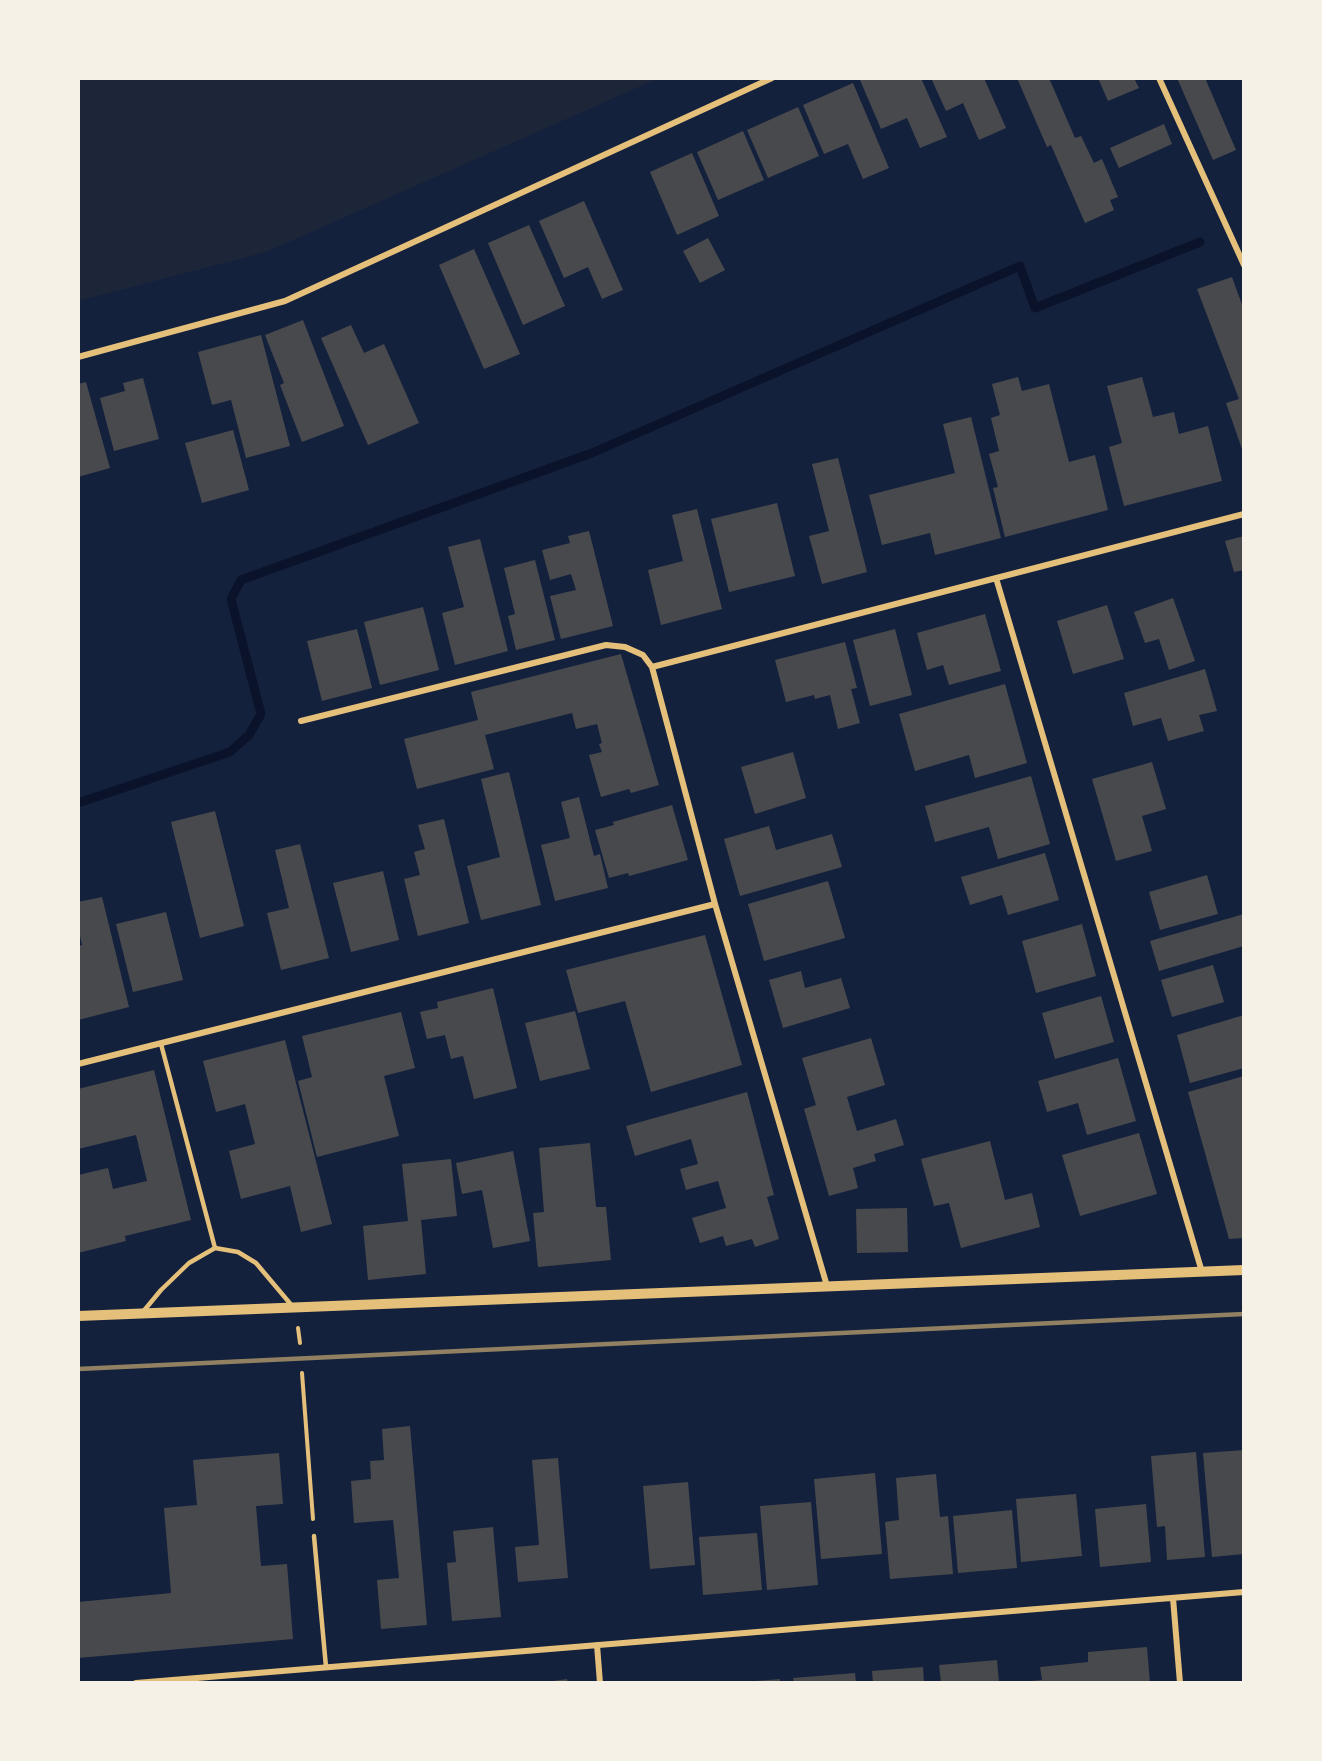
<!DOCTYPE html>
<style>
body{margin:0}
#map{position:relative;width:1322px;height:1761px;overflow:hidden;background:#14213d;font-family:"PT Sans",sans-serif}
canvas{display:block}
.frame{position:absolute;inset:0;border:80px solid #f6f1e7;pointer-events:none}
</style>
<div id="map">
<canvas width="1322" height="1761"></canvas>
<div class="frame"></div>
</div>
<script>
const ctx = document.querySelector('canvas').getContext('2d');
ctx.lineJoin = 'round';
function fillPath(path, color) { ctx.fillStyle = color; ctx.fill(path, 'evenodd'); }
const shape = rows => new Path2D(rows.map(r => 'M' + r).join(''));
function stroke(path, color, width, dash) { ctx.strokeStyle = color; ctx.lineWidth = width; ctx.lineCap = dash ? 'butt' : 'round'; ctx.setLineDash(dash || []); ctx.stroke(path); }
fillPath(shape([
 [78,78,659,78,266,252,78,301]
]), '#1d2539');
stroke(shape([
 [78,803,230,752,249,735,261,714,231,599,241,580,592,453,1020,266,1035,308,1200,242]
]), '#0b132b', 9);
fillPath(shape([
 [865,78,921,78,947,137,920,148,907,118,881,129,860,80],
 [931,78,984,78,1006,128,979,140,963,103,946,111],
 [1017,78,1049,78,1075,138,1081,136,1094,163,1102,159,1118,197,1110,200,1114,210,1085,223,1051,145,1047,147],
 [1098,78,1134,78,1139,88,1108,101],
 [1177,78,1205,78,1236,150,1213,160],
 [853,83,889,168,863,179,848,144,824,154,803,105],
 [798,107,819,156,768,178,747,130],
 [1164,124,1172,144,1119,168,1110,148],
 [743,131,764,180,718,200,697,152],
 [692,153,719,216,677,235,650,172],
 [584,201,623,290,602,299,588,267,564,278,539,221],
 [529,225,565,306,523,325,488,243],
 [708,238,725,270,700,283,683,251],
 [474,249,520,354,484,369,439,265],
 [1232,277,1244,310,1244,455,1226,403,1239,399,1197,289],
 [303,320,344,426,302,442,280,385,284,383,265,335],
 [351,325,364,353,384,344,419,423,368,445,321,338],
 [261,335,290,446,246,458,231,400,212,405,198,352],
 [1018,377,1022,391,1049,384,1069,462,1095,455,1108,510,1005,537,993,488,998,487,989,454,999,451,991,418,1000,415,992,384],
 [1142,377,1153,417,1174,412,1179,434,1208,426,1222,481,1124,506,1109,447,1122,443,1107,386],
 [143,378,159,439,114,451,100,398,125,391,123,383],
 [86,382,110,468,78,477,78,384],
 [971,417,1001,538,935,555,930,533,882,545,869,495,955,473,943,424],
 [233,430,249,490,202,503,185,443],
 [838,458,867,572,822,584,809,536,829,531,812,464],
 [777,503,795,576,729,592,711,519],
 [697,509,722,609,661,625,648,570,683,561,672,515],
 [589,531,613,626,561,639,550,596,576,590,571,574,550,580,542,550,570,543,568,536],
 [1244,536,1244,570,1234,572,1225,541],
 [480,539,508,651,455,665,442,613,464,607,448,547],
 [535,560,555,640,516,650,508,616,515,614,504,568],
 [1173,598,1195,661,1169,670,1159,639,1145,643,1134,612],
 [1107,605,1124,659,1073,674,1057,621],
 [423,607,439,670,380,685,364,622],
 [985,614,1001,671,949,685,943,665,927,670,917,633],
 [357,629,372,688,322,701,307,641],
 [895,629,912,695,870,706,853,640],
 [845,642,857,688,851,689,860,723,838,729,830,695,815,699,814,695,786,702,775,660],
 [621,654,659,785,631,793,629,789,601,797,589,755,602,752,599,744,602,743,597,724,576,729,572,713,485,735,494,769,417,789,404,739,478,720,471,692],
 [1205,669,1217,711,1199,715,1204,731,1168,741,1161,718,1133,726,1124,693],
 [1005,684,1027,763,975,778,969,755,915,771,899,714],
 [793,752,806,798,755,814,741,767],
 [1152,762,1166,809,1142,816,1152,851,1116,861,1092,779],
 [509,772,541,905,481,920,467,866,500,857,481,779],
 [1031,776,1050,844,998,859,989,827,935,842,925,806],
 [579,797,594,856,600,854,608,888,555,901,541,845,570,838,561,802],
 [672,805,688,860,629,876,628,873,609,878,595,830,614,825,613,822],
 [215,811,244,926,200,938,171,822],
 [444,819,469,923,418,936,404,879,420,875,414,852,425,849,418,825],
 [769,826,776,850,832,834,842,867,740,896,724,839],
 [300,844,329,958,281,970,267,913,289,908,275,850],
 [1045,853,1059,900,1008,915,1002,895,970,905,961,877],
 [383,871,399,940,351,952,333,883],
 [1207,875,1218,914,1160,930,1149,892],
 [828,881,845,938,764,961,748,904],
 [102,897,129,1007,78,1020,78,946,82,945,78,927,78,902],
 [166,912,183,980,133,992,116,924],
 [1244,914,1244,946,1159,971,1150,941],
 [1082,924,1096,976,1036,993,1022,941],
 [705,935,742,1065,651,1092,625,1001,578,1013,566,970],
 [1213,965,1224,1002,1172,1017,1161,980],
 [801,971,805,988,841,978,850,1008,783,1028,769,980],
 [493,988,517,1088,474,1099,463,1056,451,1059,445,1035,427,1039,420,1012,438,1008,437,1002],
 [1101,996,1114,1042,1055,1059,1042,1013],
 [575,1011,590,1069,540,1081,525,1023],
 [401,1012,415,1068,384,1076,399,1136,317,1157,298,1081,312,1077,302,1036],
 [1244,1015,1244,1068,1190,1083,1177,1035],
 [871,1038,885,1085,847,1097,857,1131,896,1119,904,1145,874,1154,876,1161,853,1168,858,1188,829,1196,804,1109,816,1105,802,1058],
 [285,1040,332,1224,301,1232,290,1186,241,1199,229,1151,255,1144,245,1104,216,1112,203,1061],
 [1118,1058,1136,1121,1087,1135,1078,1103,1047,1112,1038,1081],
 [154,1070,191,1220,125,1236,126,1241,78,1253,78,1175,108,1168,113,1189,147,1181,136,1135,78,1149,78,1089],
 [1244,1076,1244,1238,1229,1239,1188,1092],
 [747,1092,774,1195,767,1197,779,1239,755,1247,752,1239,726,1246,723,1236,700,1243,692,1218,726,1208,718,1181,686,1190,680,1169,698,1164,691,1139,635,1156,626,1126],
 [1139,1133,1157,1194,1080,1216,1062,1155],
 [990,1141,1005,1200,1032,1193,1040,1227,961,1248,949,1203,934,1206,921,1159],
 [590,1143,596,1207,606,1207,611,1260,538,1267,533,1213,544,1212,539,1148],
 [513,1151,530,1241,493,1248,482,1190,462,1194,456,1163],
 [451,1159,457,1216,421,1220,426,1274,368,1280,363,1226,408,1221,402,1164],
 [907,1208,908,1252,857,1253,856,1209],
 [410,1426,427,1625,381,1629,377,1580,399,1578,393,1520,354,1523,351,1481,371,1479,370,1461,384,1460,382,1429],
 [1244,1450,1244,1554,1212,1557,1203,1453],
 [1196,1452,1205,1557,1167,1560,1165,1526,1157,1527,1151,1456],
 [279,1453,283,1504,256,1506,261,1566,287,1564,293,1639,78,1658,78,1602,171,1593,164,1508,197,1505,193,1460],
 [558,1458,568,1578,518,1582,515,1547,539,1545,532,1460],
 [875,1473,882,1554,821,1559,814,1479],
 [936,1474,940,1517,948,1516,953,1574,890,1579,885,1522,899,1520,896,1478],
 [688,1482,695,1565,650,1569,643,1486],
 [1076,1494,1082,1556,1021,1562,1016,1499],
 [811,1502,818,1585,767,1590,760,1506],
 [1146,1504,1151,1562,1100,1567,1095,1509],
 [1012,1510,1017,1568,958,1573,953,1516],
 [493,1527,501,1617,452,1621,447,1563,456,1562,453,1531],
 [757,1533,762,1590,703,1595,699,1537],
 [1147,1647,1150,1683,1031,1683,1031,1681,1042,1680,1040,1667,1088,1662,1088,1652],
 [997,1660,999,1683,941,1683,939,1665],
 [923,1667,924,1683,873,1683,872,1671],
 [855,1673,856,1683,794,1683,793,1678],
 [567,1679,568,1683,546,1683,546,1682],
 [780,1679,780,1683,756,1683,756,1681]
]), '#48494c');
stroke(shape([
 [298,1328,300,1343],
 [302,1373,313,1519]
]), '#e5c07b', 4);
stroke(shape([
 [161,1044,215,1248],
 [142,1313,161,1290,189,1263,215,1248,238,1252,256,1263,293,1307],
 [314,1536,326,1667]
]), '#e5c07b', 4.5);
stroke(shape([
 [1159,78,1244,265],
 [78,357,285,301,772,78],
 [996,578,1202,1272],
 [652,667,715,904,827,1286],
 [301,721,606,645,625,647,643,655,652,667,1244,514],
 [78,1064,715,904],
 [1173,1598,1180,1683],
 [597,1645,600,1683],
 [136,1683,1244,1592]
]), '#e5c07b', 6);
stroke(shape([
 [78,1316,1244,1270]
]), '#e5c07b', 10);
stroke(shape([
 [78,1369,1244,1314]
]), '#918062', 4.5);
</script>
